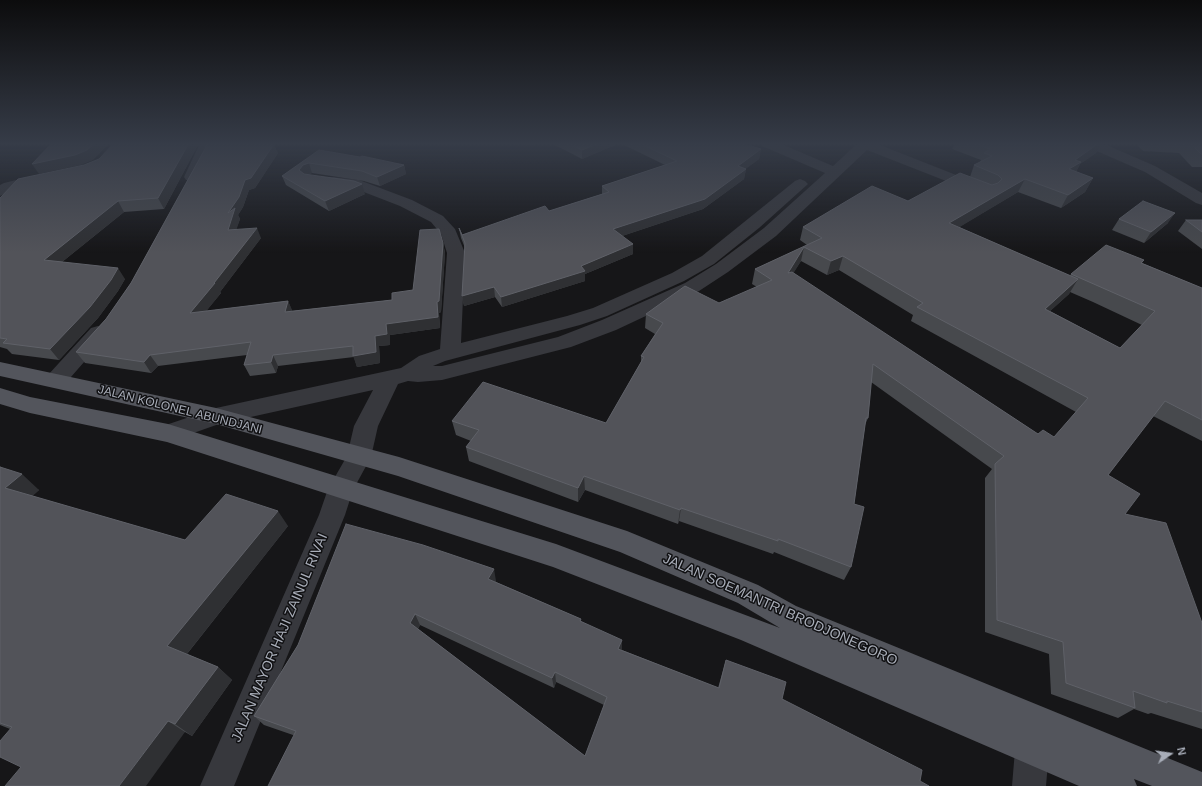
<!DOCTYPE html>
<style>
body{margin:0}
#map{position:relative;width:1202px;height:786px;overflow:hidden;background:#161618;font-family:Arial,sans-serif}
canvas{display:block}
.north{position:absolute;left:1150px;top:734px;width:40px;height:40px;-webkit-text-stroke:3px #111113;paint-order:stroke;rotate:77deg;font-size:11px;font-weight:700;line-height:16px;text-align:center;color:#a8adb8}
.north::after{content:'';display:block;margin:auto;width:14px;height:18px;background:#a8adb8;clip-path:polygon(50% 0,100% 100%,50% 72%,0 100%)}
</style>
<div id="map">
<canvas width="1202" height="786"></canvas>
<div class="north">N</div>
</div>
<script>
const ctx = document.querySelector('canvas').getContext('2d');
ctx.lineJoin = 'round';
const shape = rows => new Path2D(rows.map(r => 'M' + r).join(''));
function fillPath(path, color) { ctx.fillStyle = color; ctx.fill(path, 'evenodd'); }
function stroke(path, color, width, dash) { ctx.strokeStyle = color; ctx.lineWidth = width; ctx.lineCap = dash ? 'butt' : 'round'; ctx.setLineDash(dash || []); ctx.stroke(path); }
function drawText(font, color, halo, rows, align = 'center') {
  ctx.font = font + ' Arial,sans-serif'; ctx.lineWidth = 3; ctx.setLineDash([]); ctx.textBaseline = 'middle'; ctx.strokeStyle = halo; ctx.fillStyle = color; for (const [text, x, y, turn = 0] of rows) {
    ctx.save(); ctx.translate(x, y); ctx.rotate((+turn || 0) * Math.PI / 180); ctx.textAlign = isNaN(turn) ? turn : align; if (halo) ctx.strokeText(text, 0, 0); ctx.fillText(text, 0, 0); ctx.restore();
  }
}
fillPath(shape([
 [200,143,214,143,196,180,191,181,186,180,184,177,200,143],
 [760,143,779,143,833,166,858,143,875,143,984,186,987,189,984,192,979,194,974,192,867,150,776,236,728,272,699,291,616,330,571,347,442,380,418,382,408,381,398,384,378,426,371,457,353,490,345,515,234,786,200,786,319,515,328,489,347,456,354,426,373,390,219,424,168,442,160,439,156,433,160,427,216,408,401,368,419,356,440,349,447,253,441,234,431,222,400,206,356,189,328,185,325,182,328,179,333,177,359,180,412,200,443,216,455,229,465,253,461,343,567,316,593,308,672,273,702,256,795,181,800,179,805,181,808,184,759,228,714,264,684,281,607,316,580,325,445,361,433,366,442,366,558,337,602,320,685,283,716,264,764,228,825,173,762,146,760,143],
 [1083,143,1102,143,1155,166,1202,193,1202,205,1196,203,1145,172,1085,146,1083,143],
 [41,174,46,176,49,179,46,182,14,189,0,196,0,185,4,183,41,174],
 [98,326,105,328,108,333,105,338,64,385,56,388,48,385,45,380,48,375,91,328,98,326],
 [1032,733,1044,738,1049,750,1046,786,1012,786,1015,750,1020,738,1032,733]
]), '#37383d');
fillPath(shape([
 [0,362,216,408,399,457,627,531,758,585,796,606,1202,772,1202,786,1152,786,1134,779,1137,786,1079,786,741,640,553,567,167,442,30,413,0,404,0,388,30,397,168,424,556,544,780,628,738,603,620,552,398,476,216,424,0,376,0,362]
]), '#53555c');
fillPath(shape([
 [199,143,164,209,124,212,62,262,125,279,118,291,98,318,59,360,12,354,7,349,0,347,0,198,99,159],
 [496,143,534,143,533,145,496,144],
 [551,143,750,143,746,145,761,149,759,159,745,169,746,169,744,179,703,209,622,236,633,254,585,274,585,281,502,307,495,297,464,306,462,296,465,248,461,238,459,228,462,235,549,211,602,194,602,186,665,165,620,143,582,159],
 [955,143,1102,143,1096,153,1080,164,1076,172,1093,178,1085,192,1061,208,1018,192,959,227,1070,276,1071,274,1144,260,1142,263,1202,288,1202,441,1153,416,1108,475,1125,514,1202,623,1202,729,1151,713,1148,714,1134,709,1118,718,1051,694,1049,654,985,632,985,478,992,469,871,382,868,418,865,425,854,504,851,567,844,580,774,552,773,554,679,521,678,524,585,490,578,502,469,461,466,447,471,441,456,435,452,421,606,423,641,362,641,356,655,334,645,328,646,314,719,303,757,287,752,284,755,269,807,245,800,240,803,227,908,201,970,177,974,165,980,162,981,160,952,149],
 [801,261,827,275,839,270,913,315,911,321,1076,412,1054,437,1038,434,793,273],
 [1070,292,1093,302,1142,325,1120,348,1050,311,1069,294],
 [1135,143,1202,143,1202,167,1192,167,1179,153,1143,151],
 [206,147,278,153,255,188,249,190,243,207,238,215,240,219,236,229,261,238,220,292,221,293,206,311,288,301,292,311,392,300,413,290,443,243,445,253,441,312,439,313,440,328,390,335,390,345,379,346,380,363,357,367,354,357,278,366,276,373,250,376,244,365,247,355,158,366,151,373,85,363,76,352,106,319,131,283],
 [319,150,360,157,404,165,406,174,380,186,364,181,312,173,307,175,365,194,329,211,286,185,282,176],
 [1119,219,1168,223,1144,243,1112,230],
 [1186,220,1202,220,1202,249,1178,231],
 [0,467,39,490,32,496,185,540,288,526,187,654,218,667,232,680,192,736,185,732,21,767,10,729,0,725],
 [496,581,496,582,581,619,581,621,622,650,718,688,726,660,782,699,920,781,293,735,264,725,254,716,298,645],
 [420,625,554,688,556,682,604,705,585,756,418,629]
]), '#47494d');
fillPath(shape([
 [95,143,110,143,93,160,81,165,39,174,32,164],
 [189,143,199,143,164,209,158,198],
 [599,143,620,143,582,159,582,150],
 [735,143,750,143,734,150],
 [1099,143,1102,143,1096,153,1080,164,1074,175,1069,169,1075,160],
 [274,144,278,153,255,188,249,190,243,207,238,215,240,219,233,240,228,230,228,213,245,180],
 [761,149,759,159,736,176,738,166],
 [309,163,312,173,306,175,302,179,299,170,303,165],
 [404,165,406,174,380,186,377,177],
 [746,169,744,179,703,209,613,239,613,229],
 [1093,178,1085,192,1061,208,1068,195],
 [1025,179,1018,192,943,237,949,223],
 [362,184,365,194,329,211,325,201],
 [118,201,124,212,52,270,44,260],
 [1175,213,1168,223,1144,243,1151,232],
 [257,228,261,238,220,292,221,293,196,324,190,313],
 [443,243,445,253,441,312,439,313,440,328,390,335,390,345,379,346,380,363,357,367,353,356,386,324,437,302],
 [633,244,633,254,585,274,585,281,502,307,501,297,581,266],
 [804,247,801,261,785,287,788,273],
 [843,256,839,270,827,275,831,261],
 [118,268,125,279,118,291,98,318,59,360,50,349],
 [1078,279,1069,294,1037,323,1045,309],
 [494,287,495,297,464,306,462,296],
 [288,301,293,312,285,312],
 [150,355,158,366,151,373,144,362],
 [273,355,278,366,276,373,271,362],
 [22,474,39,490,23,505,5,488],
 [584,476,585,490,578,502,578,488],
 [681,508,679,521,678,524,680,510],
 [278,511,288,526,182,660,167,646],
 [494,569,496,581,491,591,488,579],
 [415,614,420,625,415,634,410,623],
 [622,640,622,651,618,649],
 [218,667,232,680,192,736,175,724],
 [555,672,556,682,554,688,552,678],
 [168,721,185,732,146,786,119,786]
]), '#2f3033');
const building = shape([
 [52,143,95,143,87,150,75,155,32,164,52,143],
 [114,143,189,143,158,198,118,201,44,260,118,268,111,280,90,307,50,349,3,343,7,339,0,338,0,198,18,179,84,165,99,159,114,143],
 [207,143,274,144,251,178,245,180,239,197,228,213,235,208,228,230,257,228,214,283,215,283,190,313,288,301,285,312,392,300,392,293,413,290,420,230,439,229,443,243,439,301,437,302,438,317,386,324,387,334,375,336,376,352,353,356,353,346,273,355,271,362,244,365,251,342,150,355,144,362,76,352,106,319,131,283,206,147,207,143],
 [568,143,599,143,582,150,568,143],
 [639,143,741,143,761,149,738,166,746,169,705,199,613,229,633,244,581,266,585,271,501,297,494,287,462,296,465,243,459,228,462,235,545,206,549,211,609,192,602,186,677,161,639,143],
 [974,143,1099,143,1075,160,1081,162,1069,169,1093,178,1068,195,1025,179,949,223,1078,279,1045,309,1120,348,1155,311,1071,274,1106,245,1144,260,1141,263,1202,288,1202,420,1165,401,1108,475,1140,494,1125,514,1166,523,1202,623,1202,712,1167,701,1167,703,1133,691,1135,708,1066,683,1063,642,997,620,995,464,1004,456,873,364,868,418,866,418,854,504,864,507,851,567,778,539,778,541,681,508,680,510,584,476,578,488,466,447,479,430,452,421,483,382,606,423,644,357,641,356,663,323,646,314,685,286,719,303,772,280,755,269,822,238,803,227,872,186,908,201,960,173,992,185,998,183,1002,179,998,175,974,165,992,156,984,153,990,149,974,143],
 [804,247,831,261,843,256,923,303,917,307,1088,398,1054,437,1043,430,1038,434,792,272,788,273,804,247],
 [1190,143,1202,143,1202,154,1201,154,1190,143],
 [319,150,360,157,362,156,404,165,377,177,362,171,309,163,303,165,299,170,304,174,354,181,362,184,325,201,282,176,319,150],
 [1143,201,1175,213,1151,232,1119,219,1143,201],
 [1186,220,1202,220,1202,232,1186,220],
 [0,467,22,474,5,488,185,540,226,494,278,511,167,646,218,667,175,724,168,721,119,786,5,786,21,767,0,757,0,741,12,727,0,723,0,467],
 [346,524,423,545,494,569,488,579,581,619,580,621,622,640,618,649,719,688,726,660,786,682,782,699,922,770,920,781,929,786,268,786,296,731,254,716,298,645,346,524],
 [415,614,552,678,555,672,607,697,585,756,410,623,415,614]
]);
fillPath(building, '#525359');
stroke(building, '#5f6168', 1);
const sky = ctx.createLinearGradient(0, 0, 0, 253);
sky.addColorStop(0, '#0c0c0d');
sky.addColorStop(0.57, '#363c48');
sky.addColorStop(1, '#363c4800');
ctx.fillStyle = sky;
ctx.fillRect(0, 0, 1202, 253);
drawText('12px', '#a8adb8', '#111113', [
 ["JALAN KOLONEL ABUNDJANI",180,410,14]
]);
drawText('14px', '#a8adb8', '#111113', [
 ["JALAN SOEMANTRI BRODJONEGORO",780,610,24],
 ["JALAN MAYOR HAJI ZAINUL RIVAI",280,638,-67]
]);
</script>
